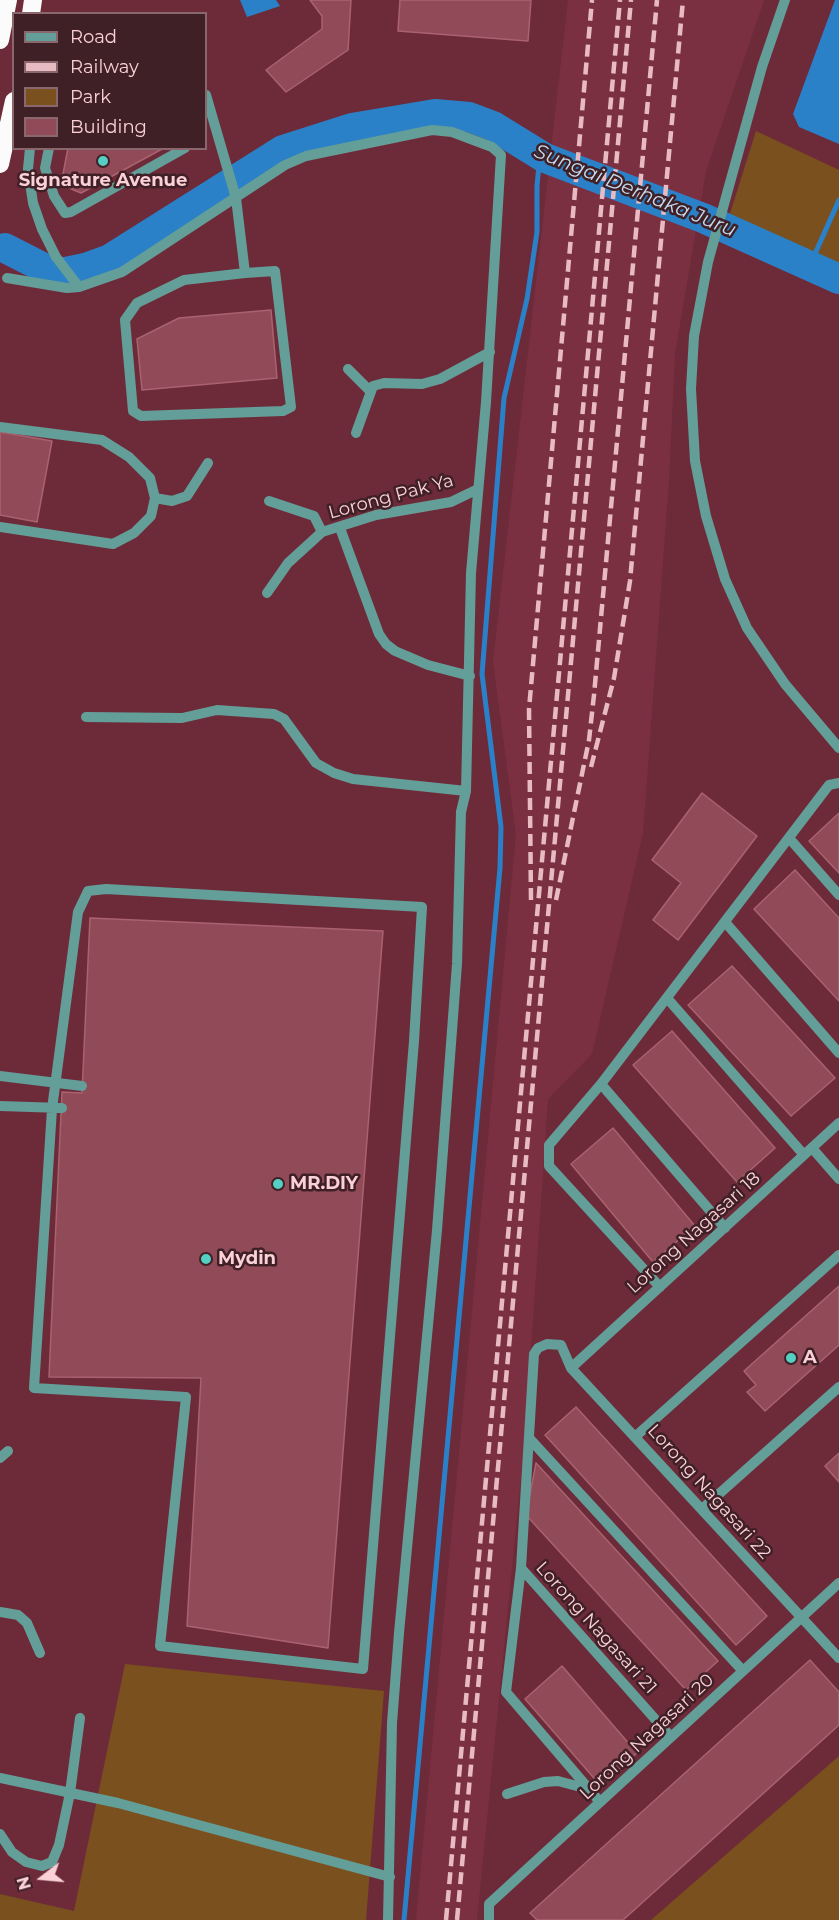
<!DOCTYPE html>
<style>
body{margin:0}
#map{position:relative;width:839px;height:1920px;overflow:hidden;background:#6d2b3a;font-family:Montserrat,sans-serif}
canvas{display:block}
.legend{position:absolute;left:12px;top:12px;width:195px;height:138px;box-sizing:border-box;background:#3f2026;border:2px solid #8a676d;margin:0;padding:8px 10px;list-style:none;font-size:18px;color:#fbd1d7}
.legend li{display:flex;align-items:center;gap:12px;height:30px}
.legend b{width:30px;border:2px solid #8a676d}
.north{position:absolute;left:12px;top:1848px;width:60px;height:60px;-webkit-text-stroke:4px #3f2026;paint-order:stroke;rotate:254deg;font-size:16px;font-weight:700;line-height:24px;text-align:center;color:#fbd1d7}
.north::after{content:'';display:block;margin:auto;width:21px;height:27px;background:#fbd1d7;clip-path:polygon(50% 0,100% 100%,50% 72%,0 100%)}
</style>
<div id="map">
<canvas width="839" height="1920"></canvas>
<ul class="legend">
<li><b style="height:8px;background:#649e98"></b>Road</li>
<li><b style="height:8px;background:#e8bbc2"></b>Railway</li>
<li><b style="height:16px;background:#7a501e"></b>Park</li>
<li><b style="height:16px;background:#904a58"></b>Building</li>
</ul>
<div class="north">N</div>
</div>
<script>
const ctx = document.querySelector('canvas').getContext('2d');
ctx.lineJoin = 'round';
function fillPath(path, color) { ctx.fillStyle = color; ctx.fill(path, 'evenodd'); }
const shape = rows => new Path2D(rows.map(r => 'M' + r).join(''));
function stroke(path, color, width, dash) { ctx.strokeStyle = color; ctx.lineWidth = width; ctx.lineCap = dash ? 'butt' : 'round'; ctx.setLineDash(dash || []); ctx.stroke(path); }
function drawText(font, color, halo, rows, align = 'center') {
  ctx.font = font + ' Montserrat,sans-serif'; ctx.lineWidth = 5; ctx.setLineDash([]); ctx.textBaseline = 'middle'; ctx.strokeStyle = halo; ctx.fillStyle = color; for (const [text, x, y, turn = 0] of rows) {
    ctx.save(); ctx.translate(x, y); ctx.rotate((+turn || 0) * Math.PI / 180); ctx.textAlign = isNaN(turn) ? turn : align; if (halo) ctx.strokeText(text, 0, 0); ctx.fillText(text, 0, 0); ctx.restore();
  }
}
fillPath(shape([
 [568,0,764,0,706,171,675,354,669,480,643,833,592,1054,548,1099,525,1436,477,1920,416,1920,516,834,493,662]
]), '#7b3042');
fillPath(shape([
 [756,131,839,170,839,270,728,220],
 [125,1664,384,1691,366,1920,0,1920,0,1894,74,1911],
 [839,1756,839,1920,651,1920]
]), '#7a501e');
fillPath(shape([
 [240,0,276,0,280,6,247,17],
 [835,0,839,0,839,144,799,127,793,114]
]), '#2b81c8');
stroke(shape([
 [810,265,839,200],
 [404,1920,500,868,501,827,482,674,504,398,527,299,537,232,537,186,539,165,545,158]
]), '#2b81c8', 5);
stroke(shape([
 [5,248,56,274,85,268,110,259,283,150,352,128,435,114,469,117,493,126,545,158,703,218,839,279]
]), '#2b81c8', 30);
const building = shape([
 [310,0,351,0,348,50,286,92,266,70,322,29,322,16,310,0],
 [400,0,531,0,528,41,398,31,400,0],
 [68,148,164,148,81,193,69,188,63,174,68,148],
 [271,310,277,378,142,390,137,339,179,318,271,310],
 [0,432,52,441,37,522,0,515,0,432],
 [702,793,757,836,678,940,653,920,681,883,652,860,702,793],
 [839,813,839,873,809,841,839,813],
 [795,870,839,918,839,1001,754,909,795,870],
 [90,918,383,931,328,1648,187,1626,201,1378,49,1377,62,1092,82,1093,90,918],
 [732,966,835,1078,791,1116,688,1005,732,966],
 [672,1031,775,1148,737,1182,633,1065,672,1031],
 [613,1128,695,1226,653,1262,571,1164,613,1128],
 [839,1286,839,1345,765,1411,747,1392,756,1385,744,1371,839,1286],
 [576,1407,767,1616,736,1645,545,1435,576,1407],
 [839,1453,839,1482,825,1466,839,1453],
 [536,1463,718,1661,686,1690,526,1515,536,1463],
 [810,1660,839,1692,839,1725,623,1920,537,1920,530,1913,810,1660],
 [562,1666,637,1753,600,1785,525,1699,562,1666]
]);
fillPath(building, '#904a58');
stroke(building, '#ab6270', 1.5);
stroke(shape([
 [785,0,762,67,708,262,694,336,691,389,695,461,706,516,725,579,747,628,785,684,839,748],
 [206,95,236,198,245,273,275,271,291,407,283,411,141,416,133,411,125,320,137,303,184,280,245,273],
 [30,148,28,169,33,203,42,229,56,257,79,287],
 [49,148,45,168,54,196,65,213,71,212,185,148],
 [7,278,67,288,79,287,122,272,285,165,306,156,432,130,452,132,492,147,501,155,486,402,471,573,466,791,461,812,457,964,437,1230,399,1633,392,1723,388,1920],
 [348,369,369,390],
 [0,427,102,440,129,457,150,478,155,498,151,516,134,533,113,544,0,527],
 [356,433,373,386,384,383,422,384,440,379,490,352],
 [155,498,172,501,187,496,208,463],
 [269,501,314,516,322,532],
 [340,528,379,634,386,644,395,651,428,665,470,676],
 [267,593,288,563,322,532,376,515,451,502,478,489],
 [86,717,182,718,217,710,274,714,284,719,316,763,334,773,353,779,466,791],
 [789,838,839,895],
 [106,889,422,907,414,1041,363,1669,160,1646,186,1397,34,1388,52,1109,78,912,88,891,106,889],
 [725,922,839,1053],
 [667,998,804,1155],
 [0,1076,82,1086],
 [601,1084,725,1228],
 [0,1106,62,1108],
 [812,1148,839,1179],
 [660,1287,549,1166,549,1145,601,1084,829,785,839,783],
 [571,1368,839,1123],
 [636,1436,839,1255],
 [529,1438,743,1671],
 [0,1458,8,1451],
 [702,1509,839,1387],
 [521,1568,671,1737],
 [0,1612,18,1615,27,1623,40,1653],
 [0,1778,118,1803,390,1877],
 [507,1794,544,1782,558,1781,588,1789],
 [600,1802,506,1692,521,1568,534,1354,538,1348,547,1344,561,1345,571,1368,839,1658],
 [0,1834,12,1852,26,1862,42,1866,52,1862,59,1845,70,1793,80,1718],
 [489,1920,489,1904,839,1583]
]), '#649e98', 10);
stroke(shape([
 [31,14,33,0],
 [0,40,8,0],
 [0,164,14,101]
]), '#fbfbfb', 18);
stroke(shape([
 [591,767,614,678,630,581,683,0],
 [531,900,529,709,592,0],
 [556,900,589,740,594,695,657,0],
 [446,1920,620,0],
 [457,1920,631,0]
]), '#e8bbc2', 4.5, [12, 6]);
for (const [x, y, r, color] of [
 [103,161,6,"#55cec4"],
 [278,1184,6,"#55cec4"],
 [206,1259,6,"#55cec4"],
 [791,1358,6,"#55cec4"]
]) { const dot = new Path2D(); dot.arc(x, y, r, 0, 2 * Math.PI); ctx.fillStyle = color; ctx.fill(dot); stroke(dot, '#3f2026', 2); }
drawText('bold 18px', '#fbd1d7', '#3f2026', [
 ["Signature Avenue",103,181,"center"],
 ["MR.DIY",290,1184],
 ["Mydin",218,1259],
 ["A",803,1358]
], 'left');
drawText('18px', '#fbd1d7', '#3f2026', [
 ["Lorong Pak Ya",391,497,-15],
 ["Lorong Nagasari 18",694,1233,-42],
 ["Lorong Nagasari 22",709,1492,48],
 ["Lorong Nagasari 21",596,1628,48],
 ["Lorong Nagasari 20",647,1737,-43]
]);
drawText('italic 20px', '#c5d8eb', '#3f2026', [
 ["Sungai Derhaka Juru",635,191,22]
]);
</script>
